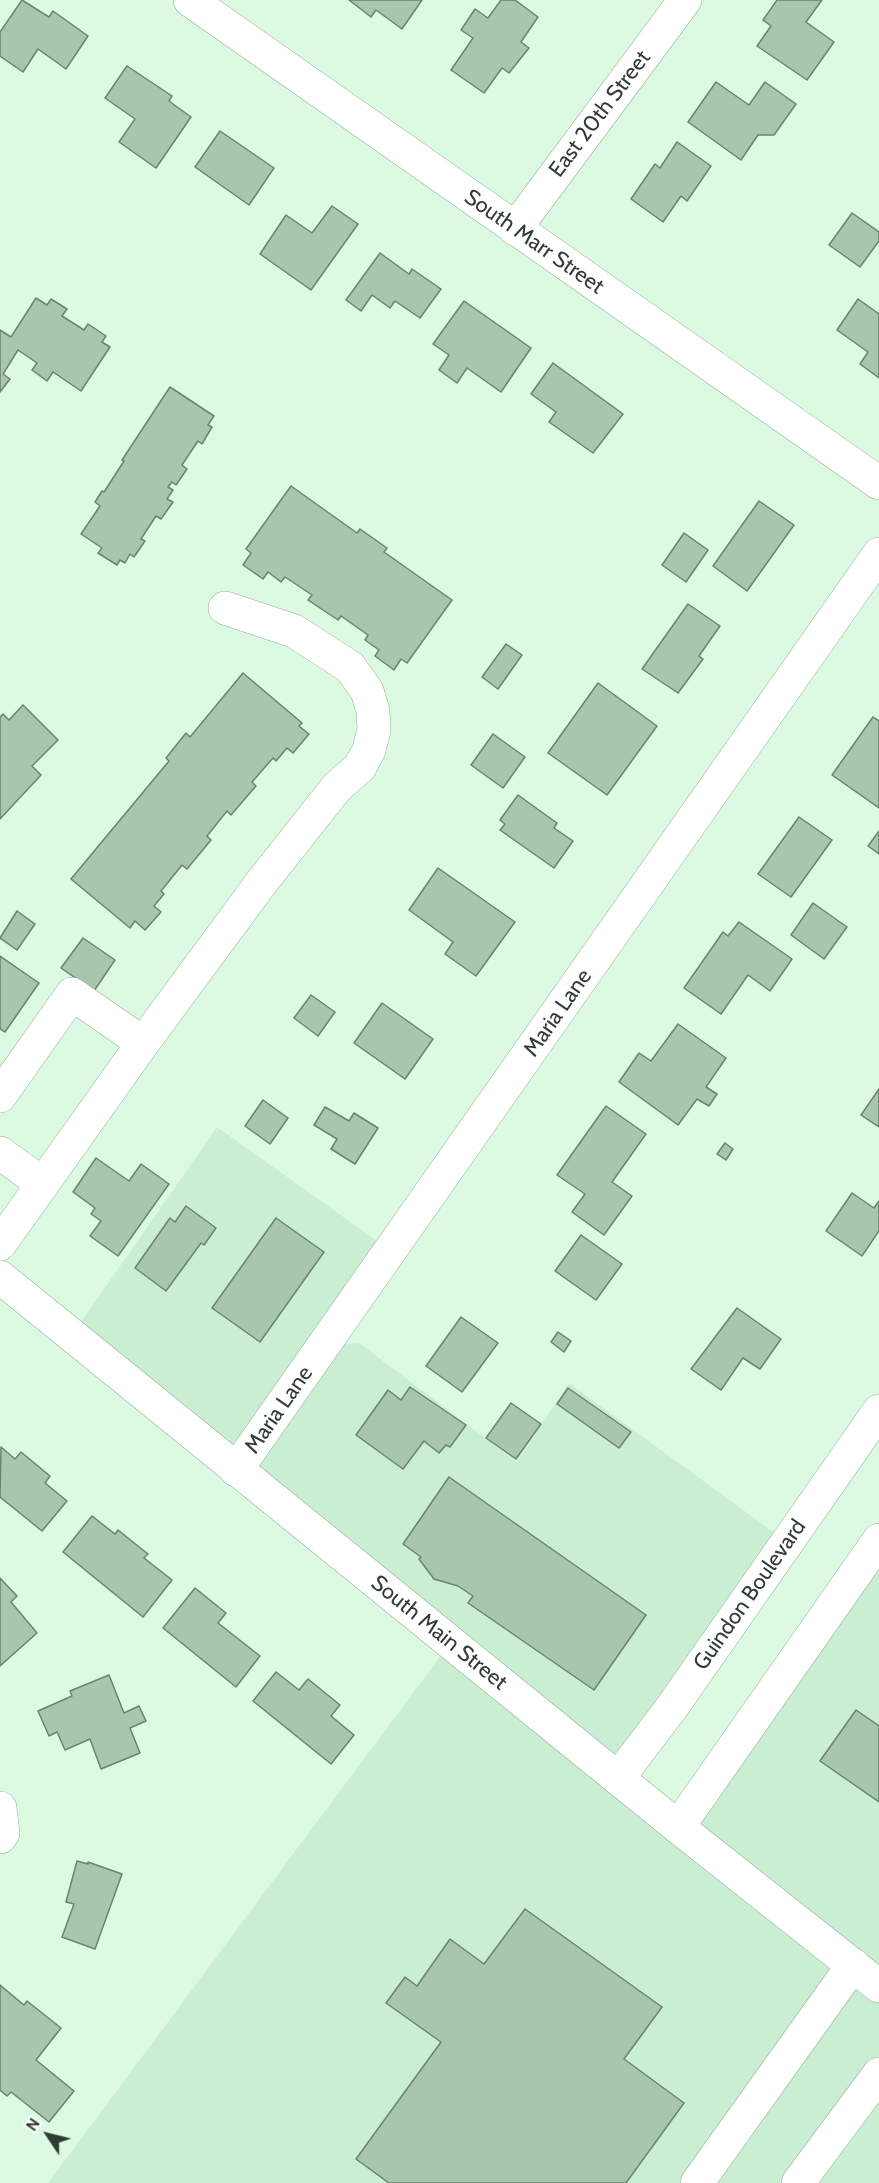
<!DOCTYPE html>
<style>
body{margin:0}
#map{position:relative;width:879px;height:2183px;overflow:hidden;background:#dcfae2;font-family:Cabin,sans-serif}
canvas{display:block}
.north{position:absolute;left:18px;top:2105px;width:60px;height:60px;-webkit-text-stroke:4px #fefefe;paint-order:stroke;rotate:305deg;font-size:16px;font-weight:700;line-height:24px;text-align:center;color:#313d34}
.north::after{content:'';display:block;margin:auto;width:21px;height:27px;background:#313d34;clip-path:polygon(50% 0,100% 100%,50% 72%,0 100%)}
</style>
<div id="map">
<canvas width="879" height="2183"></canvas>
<div class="north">N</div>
</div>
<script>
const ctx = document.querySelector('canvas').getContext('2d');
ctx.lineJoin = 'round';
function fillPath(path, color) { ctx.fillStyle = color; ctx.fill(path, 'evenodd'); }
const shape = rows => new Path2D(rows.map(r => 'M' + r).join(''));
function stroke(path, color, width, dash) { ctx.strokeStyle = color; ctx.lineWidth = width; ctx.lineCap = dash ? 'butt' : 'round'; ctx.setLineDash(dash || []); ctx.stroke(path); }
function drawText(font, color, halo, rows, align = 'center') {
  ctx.font = font + ' Cabin,sans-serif'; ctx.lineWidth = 4.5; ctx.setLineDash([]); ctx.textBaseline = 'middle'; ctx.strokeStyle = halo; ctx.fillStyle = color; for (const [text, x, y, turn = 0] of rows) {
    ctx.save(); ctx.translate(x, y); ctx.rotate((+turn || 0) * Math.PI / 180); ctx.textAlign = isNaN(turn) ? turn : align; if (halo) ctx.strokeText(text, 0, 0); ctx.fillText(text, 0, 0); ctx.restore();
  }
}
fillPath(shape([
 [217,1127,391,1251,325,1346,359,1343,517,1462,569,1383,787,1542,619,1777,678,1827,879,1540,879,2183,48,2183,451,1642,72,1335]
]), '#caeed1');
const building = shape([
 [22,0,49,17,53,11,88,36,66,69,38,49,23,72,0,56,0,32,22,0],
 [349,0,422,0,402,29,376,10,371,17,349,0],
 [501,0,515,0,538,17,521,42,529,48,509,73,502,68,484,93,451,70,473,38,461,30,475,9,488,18,501,0],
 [777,0,822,0,806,22,834,42,807,80,757,46,771,26,763,20,777,0],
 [127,66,172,96,169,101,191,117,156,168,119,142,135,119,105,98,127,66],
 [716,82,749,105,765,82,796,104,774,135,758,135,741,160,688,122,716,82],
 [220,131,274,168,249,205,195,167,220,131],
 [677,142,711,166,687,201,681,196,663,222,631,199,655,164,660,168,677,142],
 [332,206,358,224,311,290,260,254,286,215,312,233,332,206],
 [852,213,879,232,879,241,860,267,829,245,852,213],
 [380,253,409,274,412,269,441,289,420,318,395,301,390,308,372,295,361,311,346,300,380,253],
 [36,298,47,305,51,299,67,309,62,316,84,330,88,324,106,336,102,342,110,347,81,391,53,372,47,381,32,370,37,363,18,350,3,374,10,379,0,392,0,330,11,337,36,298],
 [858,299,879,314,879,378,860,364,868,352,837,330,858,299],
 [464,301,531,348,501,392,467,368,457,383,439,370,449,355,433,344,464,301],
 [553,363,623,414,593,453,549,422,556,412,531,394,553,363],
 [170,387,214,416,208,425,212,427,202,444,198,441,182,465,187,469,176,485,172,482,168,487,173,490,167,499,173,502,161,519,156,516,141,539,145,541,134,557,130,554,125,563,120,560,117,565,98,553,102,548,81,534,100,506,95,502,102,491,104,492,124,461,122,460,170,387],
 [291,486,357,533,360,529,387,548,384,552,452,600,407,663,401,659,394,670,375,656,379,650,365,640,368,635,341,616,338,620,308,600,312,595,285,577,281,582,268,572,263,579,243,565,251,553,246,549,291,486],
 [759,501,794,525,747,591,713,566,759,501],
 [684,533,708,550,686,582,662,565,684,533],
 [688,604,720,626,699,656,703,659,678,693,642,669,688,604],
 [506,644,522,655,498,689,482,677,506,644],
 [243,673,302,723,299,726,309,734,293,753,287,748,276,761,273,758,252,782,256,786,231,815,227,811,207,836,211,840,187,869,182,865,161,891,164,894,154,906,161,912,145,930,135,921,130,928,71,879,169,761,166,758,186,733,190,737,243,673],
 [598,683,657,726,607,795,548,753,598,683],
 [23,705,58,740,32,766,41,775,0,819,0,717,3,714,9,720,23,705],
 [873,717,879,721,879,808,832,775,873,717],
 [493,734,525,757,503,788,471,765,493,734],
 [518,795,557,823,554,828,573,841,554,868,500,830,505,824,500,820,518,795],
 [799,817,832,840,791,897,758,874,799,817],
 [879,831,879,854,868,846,879,831],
 [438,868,515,922,476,976,445,954,453,942,409,910,438,868],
 [813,903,847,927,824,959,791,935,813,903],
 [17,911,35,924,17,950,0,938,17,911],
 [739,922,792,959,770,991,748,975,721,1014,684,988,723,932,728,936,739,922],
 [83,938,115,960,94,991,61,968,83,938],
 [0,956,39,983,5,1032,0,1029,0,956],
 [311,995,335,1012,318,1036,294,1018,311,995],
 [382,1003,433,1039,405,1079,354,1043,382,1003],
 [678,1024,726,1058,706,1087,717,1094,709,1106,697,1099,678,1125,619,1082,639,1053,651,1061,678,1024],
 [879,1089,879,1127,861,1115,879,1089],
 [263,1100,288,1118,270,1144,245,1126,263,1100],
 [606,1106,646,1134,612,1182,632,1196,604,1235,572,1212,585,1194,557,1175,606,1106],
 [325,1107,349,1121,354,1113,378,1128,355,1164,331,1149,337,1139,314,1125,325,1107],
 [725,1143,733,1149,726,1160,717,1154,725,1143],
 [96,1158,129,1181,141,1164,169,1184,118,1256,90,1236,101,1221,91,1214,95,1208,73,1192,96,1158],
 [852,1193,874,1208,879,1201,879,1231,862,1256,826,1231,852,1193],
 [186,1206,216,1228,204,1245,201,1243,166,1291,135,1268,170,1218,175,1222,186,1206],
 [276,1218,324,1252,260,1342,212,1308,276,1218],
 [581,1235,622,1264,596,1300,555,1271,581,1235],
 [737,1308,781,1339,760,1369,743,1358,721,1390,691,1369,737,1308],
 [461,1317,498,1343,462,1392,426,1366,461,1317],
 [558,1332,571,1341,564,1352,551,1342,558,1332],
 [410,1387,466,1425,450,1447,446,1445,439,1453,424,1441,403,1469,356,1435,388,1390,401,1400,410,1387],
 [568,1388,631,1432,619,1448,557,1404,568,1388],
 [511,1403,541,1424,516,1459,486,1438,511,1403],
 [1,1447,15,1459,21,1452,50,1476,45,1483,67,1501,42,1531,0,1497,1,1447],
 [449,1477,646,1615,594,1690,468,1603,473,1596,458,1586,434,1579,419,1559,421,1557,403,1544,449,1477],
 [92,1516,115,1534,118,1530,148,1554,144,1558,172,1580,143,1617,63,1552,92,1516],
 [0,1578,17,1596,11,1602,37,1633,0,1666,0,1578],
 [195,1588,226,1613,218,1623,260,1656,236,1687,163,1628,195,1588],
 [276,1672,299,1690,308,1679,340,1705,331,1716,354,1735,331,1764,253,1701,276,1672],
 [109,1675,124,1713,139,1706,146,1721,130,1728,140,1753,101,1769,90,1739,65,1750,57,1732,49,1736,38,1711,72,1696,70,1691,109,1675],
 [856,1710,879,1726,879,1802,820,1761,856,1710],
 [77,1861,88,1864,88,1862,122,1874,95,1949,62,1937,74,1904,66,1902,77,1861],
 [525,1909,662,2007,624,2059,684,2103,626,2183,389,2183,356,2159,441,2042,386,2003,405,1977,417,1986,450,1939,484,1964,525,1909],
 [0,1985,24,2005,27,2001,61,2028,36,2060,74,2091,49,2122,11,2092,7,2096,0,2090,0,1985]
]);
fillPath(building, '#a8c5ae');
stroke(building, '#69846f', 1.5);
const minor = shape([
 [190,0,879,483],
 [515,229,685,0],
 [0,1096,72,994,143,1043],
 [0,1153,43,1184],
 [0,1244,143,1043,261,883,337,787,360,767,369,750,374,730,373,711,367,691,350,667,294,631,225,608],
 [236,1470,879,554],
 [618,1778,670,1710,879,1411],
 [0,1808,3,1833,0,1837],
 [678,1827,879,1540],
 [697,2183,853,1965],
 [798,2183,879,2074]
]);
const major = shape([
 [0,1277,678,1827,879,1986]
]);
stroke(minor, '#94b09a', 34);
stroke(major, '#94b09a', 34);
stroke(minor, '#fff', 33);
stroke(major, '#fff', 33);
drawText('22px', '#313d34', '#fefefe', [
 ["East 20th Street",600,114,-53],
 ["South Marr Street",534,242,35],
 ["Maria Lane",558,1013,-55],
 ["Maria Lane",279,1410,-55],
 ["Guindon Boulevard",750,1595,-55],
 ["South Main Street",439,1633,39]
]);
</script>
